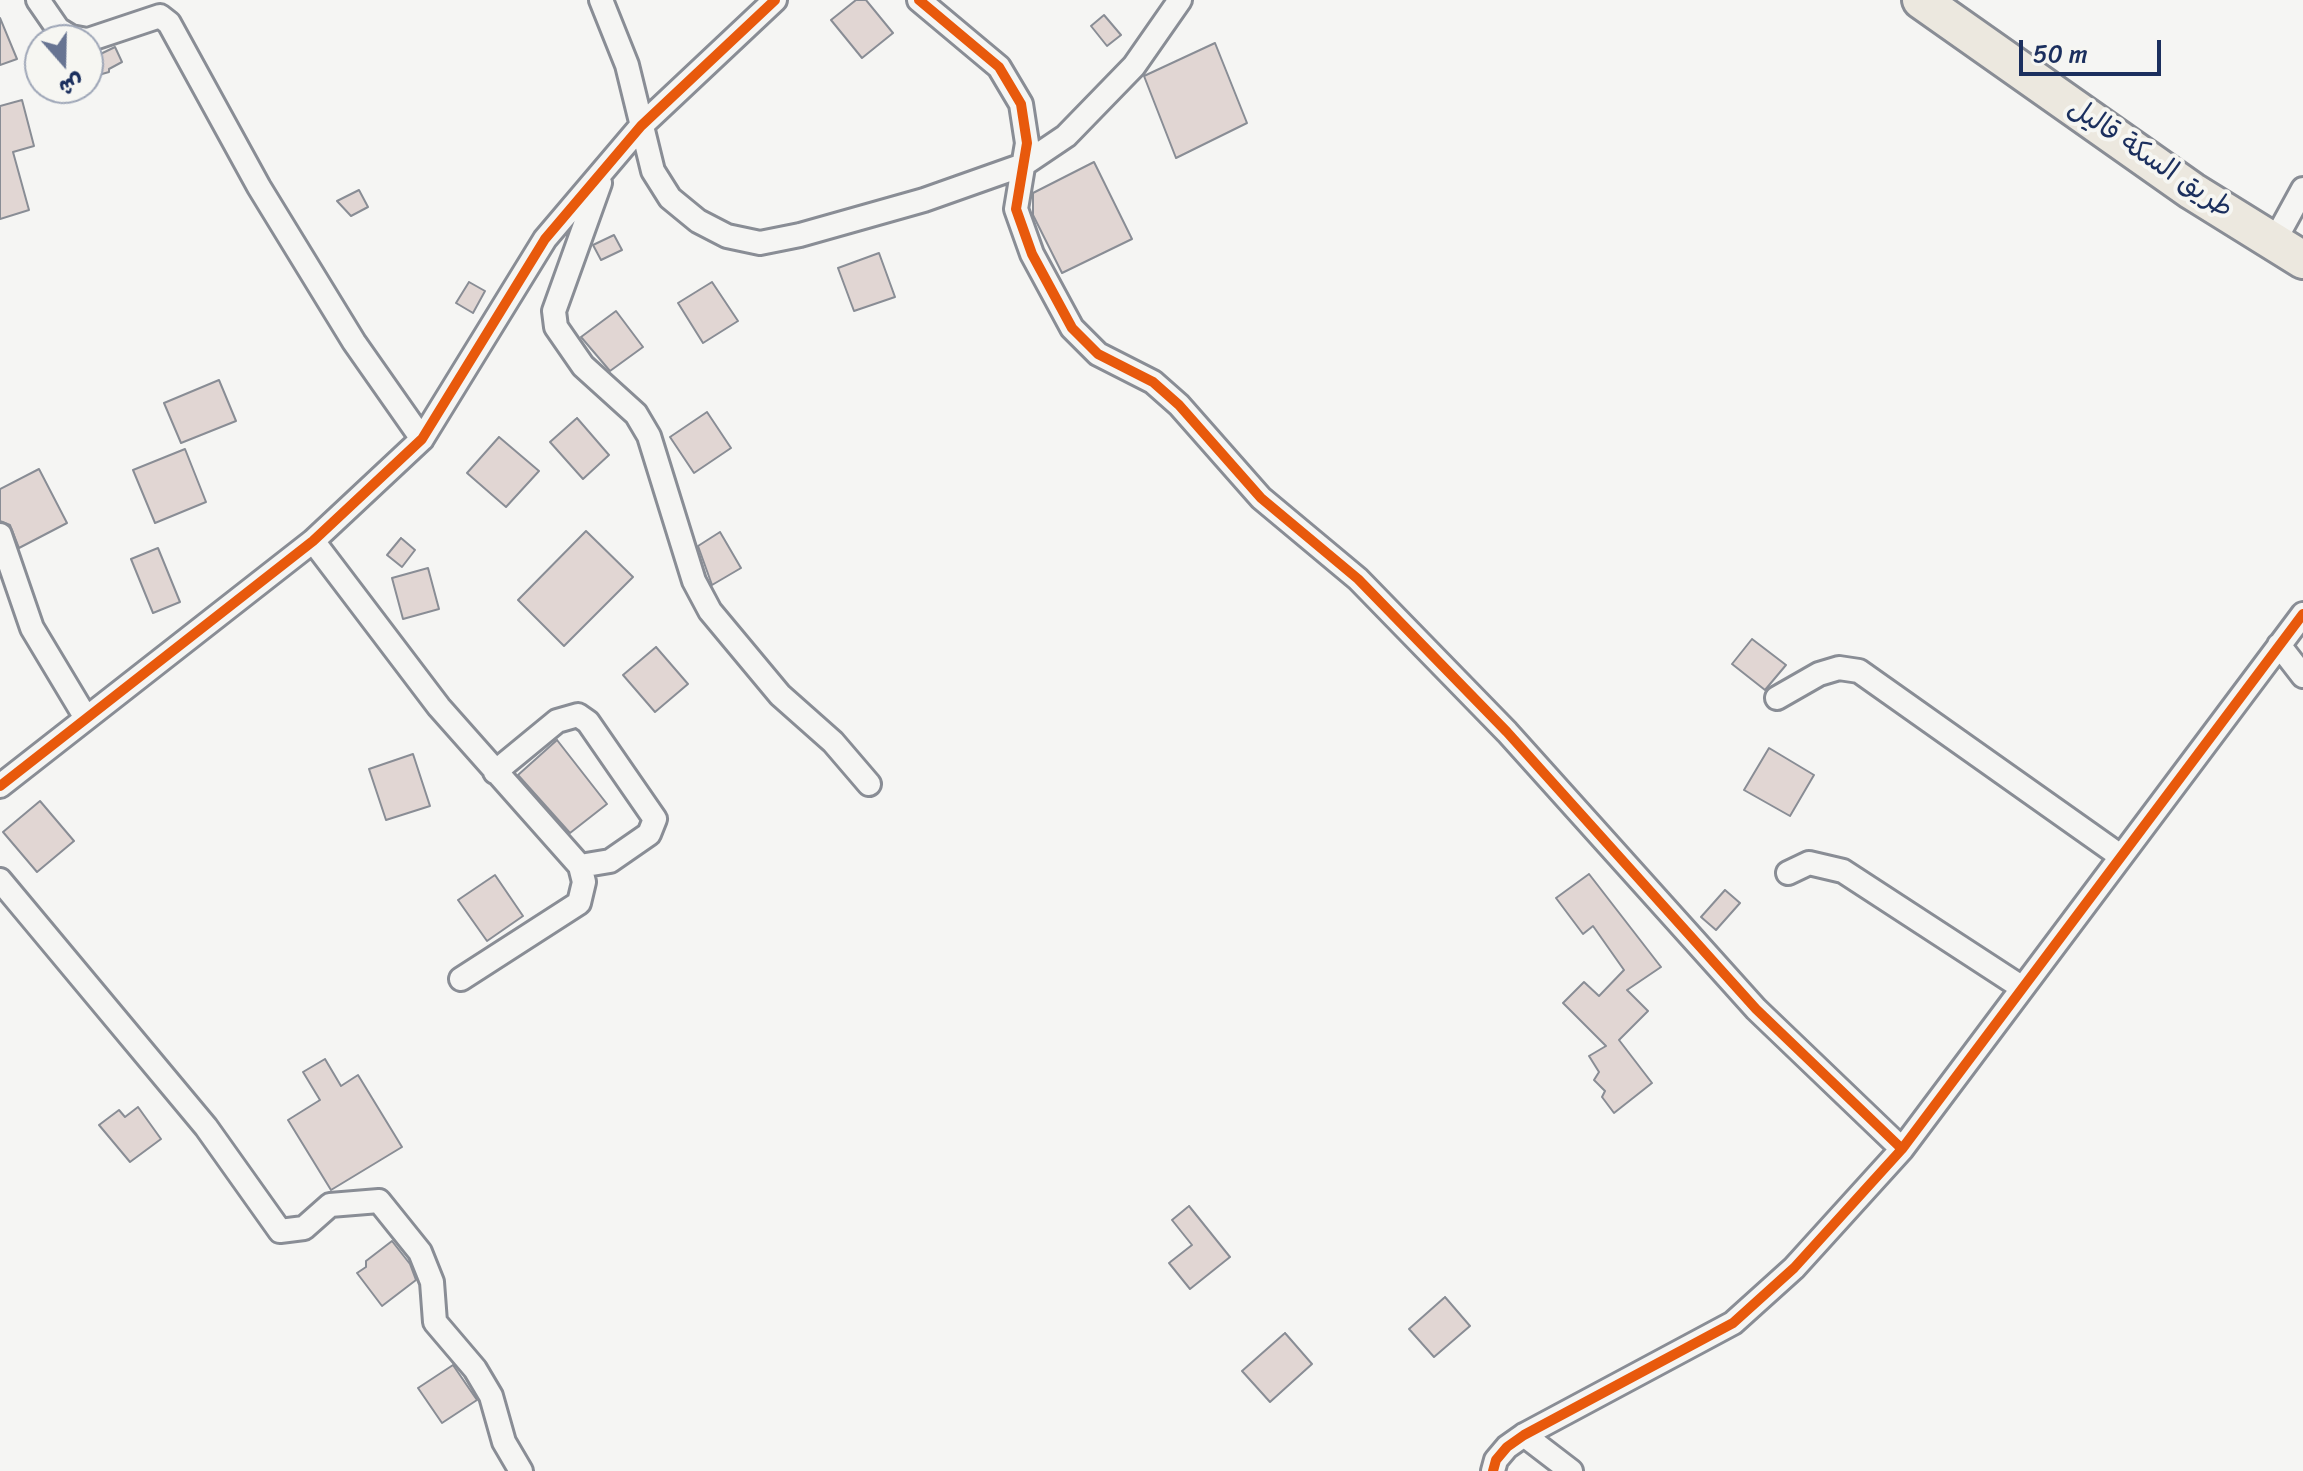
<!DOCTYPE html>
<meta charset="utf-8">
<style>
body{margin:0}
#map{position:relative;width:2303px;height:1471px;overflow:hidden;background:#f5f5f3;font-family:Sriracha,"Playpen Sans Arabic",sans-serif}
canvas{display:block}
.north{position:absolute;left:24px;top:24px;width:80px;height:80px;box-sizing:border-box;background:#f6f6f2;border:2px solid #9ea6b7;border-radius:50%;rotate:160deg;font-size:22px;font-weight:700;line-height:32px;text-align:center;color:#1b2f5e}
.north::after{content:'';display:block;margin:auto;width:28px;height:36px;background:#677492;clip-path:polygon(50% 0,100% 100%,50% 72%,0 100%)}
.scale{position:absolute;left:2019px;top:40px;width:142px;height:36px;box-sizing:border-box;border:4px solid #1b2f5e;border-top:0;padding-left:10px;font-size:24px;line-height:28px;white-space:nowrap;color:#1b2f5e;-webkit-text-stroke:6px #f6f6f2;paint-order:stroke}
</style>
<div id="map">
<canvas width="2303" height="1471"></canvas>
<div class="north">ش</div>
<div class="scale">50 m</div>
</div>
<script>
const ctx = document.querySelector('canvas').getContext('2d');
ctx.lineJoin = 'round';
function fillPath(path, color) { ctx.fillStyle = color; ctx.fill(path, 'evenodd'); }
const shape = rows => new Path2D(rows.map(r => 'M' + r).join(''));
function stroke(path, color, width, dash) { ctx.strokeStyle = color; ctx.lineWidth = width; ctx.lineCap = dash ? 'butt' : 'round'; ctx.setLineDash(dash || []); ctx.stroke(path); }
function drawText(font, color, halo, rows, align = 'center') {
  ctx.font = font + ' Sriracha,"Playpen Sans Arabic",sans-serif'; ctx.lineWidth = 8; ctx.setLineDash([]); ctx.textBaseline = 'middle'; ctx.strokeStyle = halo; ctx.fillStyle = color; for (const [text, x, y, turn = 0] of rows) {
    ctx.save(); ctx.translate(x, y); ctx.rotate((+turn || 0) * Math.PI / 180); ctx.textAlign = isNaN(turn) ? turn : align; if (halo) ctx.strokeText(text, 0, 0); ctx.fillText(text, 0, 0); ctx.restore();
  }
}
const building = shape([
 [856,0,866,0,893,33,862,58,831,20,856,0],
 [1104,15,1121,35,1107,46,1091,26,1104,15],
 [0,18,17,59,0,65,0,18],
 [1215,43,1247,123,1176,158,1144,76,1215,43],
 [115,47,122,62,109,69,109,72,88,78,88,60,115,47],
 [22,100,34,146,13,152,29,210,0,219,0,106,22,100],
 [1094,162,1132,239,1062,273,1033,215,1033,193,1094,162],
 [359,190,368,207,351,216,337,201,359,190],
 [614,235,622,250,601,260,593,245,614,235],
 [879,253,895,297,854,311,838,268,879,253],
 [469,282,485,291,473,313,456,303,469,282],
 [712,282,738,321,703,343,678,303,712,282],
 [616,311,643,347,610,371,581,337,616,311],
 [219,380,236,421,181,443,164,403,219,380],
 [707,412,731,448,694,473,670,437,707,412],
 [577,418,609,455,583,479,550,442,577,418],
 [499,437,539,471,506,507,467,473,499,437],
 [185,449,206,502,155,523,133,470,185,449],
 [39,469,67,523,19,548,10,525,0,521,0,489,39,469],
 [586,531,633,577,564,646,518,600,586,531],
 [720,532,741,568,712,585,698,546,720,532],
 [401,538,415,550,402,567,387,555,401,538],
 [158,548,180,602,153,613,131,559,158,548],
 [428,568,439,609,403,619,392,578,428,568],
 [1752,639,1786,665,1765,690,1732,664,1752,639],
 [656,647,688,684,655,712,623,675,656,647],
 [557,740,607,804,570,833,518,775,557,740],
 [1769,748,1814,775,1790,816,1744,790,1769,748],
 [413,754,430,806,386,820,369,769,413,754],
 [40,801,74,841,37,872,3,832,40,801],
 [1589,874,1661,967,1627,990,1648,1011,1619,1040,1652,1083,1614,1113,1602,1097,1605,1091,1594,1080,1599,1072,1589,1056,1606,1046,1563,1003,1584,982,1599,996,1624,970,1593,926,1583,934,1556,898,1589,874],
 [495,875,523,916,487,941,458,900,495,875],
 [1725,890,1740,903,1716,930,1701,917,1725,890],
 [325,1059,341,1086,358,1075,402,1147,331,1190,288,1120,320,1100,303,1072,325,1059],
 [138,1107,161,1139,130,1162,99,1125,119,1110,125,1117,138,1107],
 [1189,1206,1230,1257,1190,1289,1169,1263,1192,1245,1172,1220,1189,1206],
 [392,1241,410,1264,416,1280,382,1306,357,1273,366,1267,366,1261,392,1241],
 [1445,1297,1470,1326,1434,1357,1409,1329,1445,1297],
 [1285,1333,1312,1364,1270,1402,1242,1371,1285,1333],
 [453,1365,477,1400,442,1423,418,1388,453,1365]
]);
fillPath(building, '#e1d6d3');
stroke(building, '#898d95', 2);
const street = shape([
 [38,0,58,29,71,37,87,40],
 [601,0,627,65,653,171,670,198,698,221,727,236,760,243,800,235,924,200,1023,165,1066,136,1134,66,1180,0],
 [919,0,999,67,1021,104,1027,143,1016,209,1032,254,1072,328,1098,354,1153,382,1179,405,1261,498,1358,579,1507,732,1756,1009,1902,1149],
 [88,40,160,16,169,23,259,187,354,342,422,439],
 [600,183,554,311,556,327,583,366,636,414,649,436,694,581,710,611,780,695,833,742,869,784],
 [2274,242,2303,189],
 [0,535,32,628,86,718],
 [313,541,439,707,580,866,584,882,579,903,461,979],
 [2279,645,2303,676],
 [1777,698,1819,674,1839,668,1859,671,2119,855],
 [495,772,557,721,578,715,588,722,655,819,649,834,610,861,580,866],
 [0,786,313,541,422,439,545,239,641,126,775,0],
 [1788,873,1809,863,1843,871,2021,987],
 [0,880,206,1127,280,1231,304,1228,330,1205,379,1201,420,1252,432,1282,435,1322,475,1369,491,1396,504,1442,521,1471],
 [1524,1435,1571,1471],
 [1493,1471,1496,1460,1507,1447,1524,1435,1733,1323,1794,1268,1902,1149,2303,614]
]);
const primary = shape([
 [1921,0,2192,191,2303,260]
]);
stroke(street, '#898d95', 28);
stroke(primary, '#898d95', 42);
stroke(street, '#f5f5f3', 22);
stroke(primary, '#ece8df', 36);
stroke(shape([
 [919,0,999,67,1021,104,1027,143,1016,209,1032,254,1072,328,1098,354,1153,382,1179,405,1261,498,1358,579,1507,732,1756,1009,1902,1149],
 [0,786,313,541,422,439,545,239,641,126,775,0],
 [1493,1471,1496,1460,1507,1447,1524,1435,1733,1323,1794,1268,1902,1149,2303,614]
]), '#e8590c', 10);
drawText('28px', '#1b2f5e', '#f6f6f2', [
 ["طريق السكة قاليل",2150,159,34]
]);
</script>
